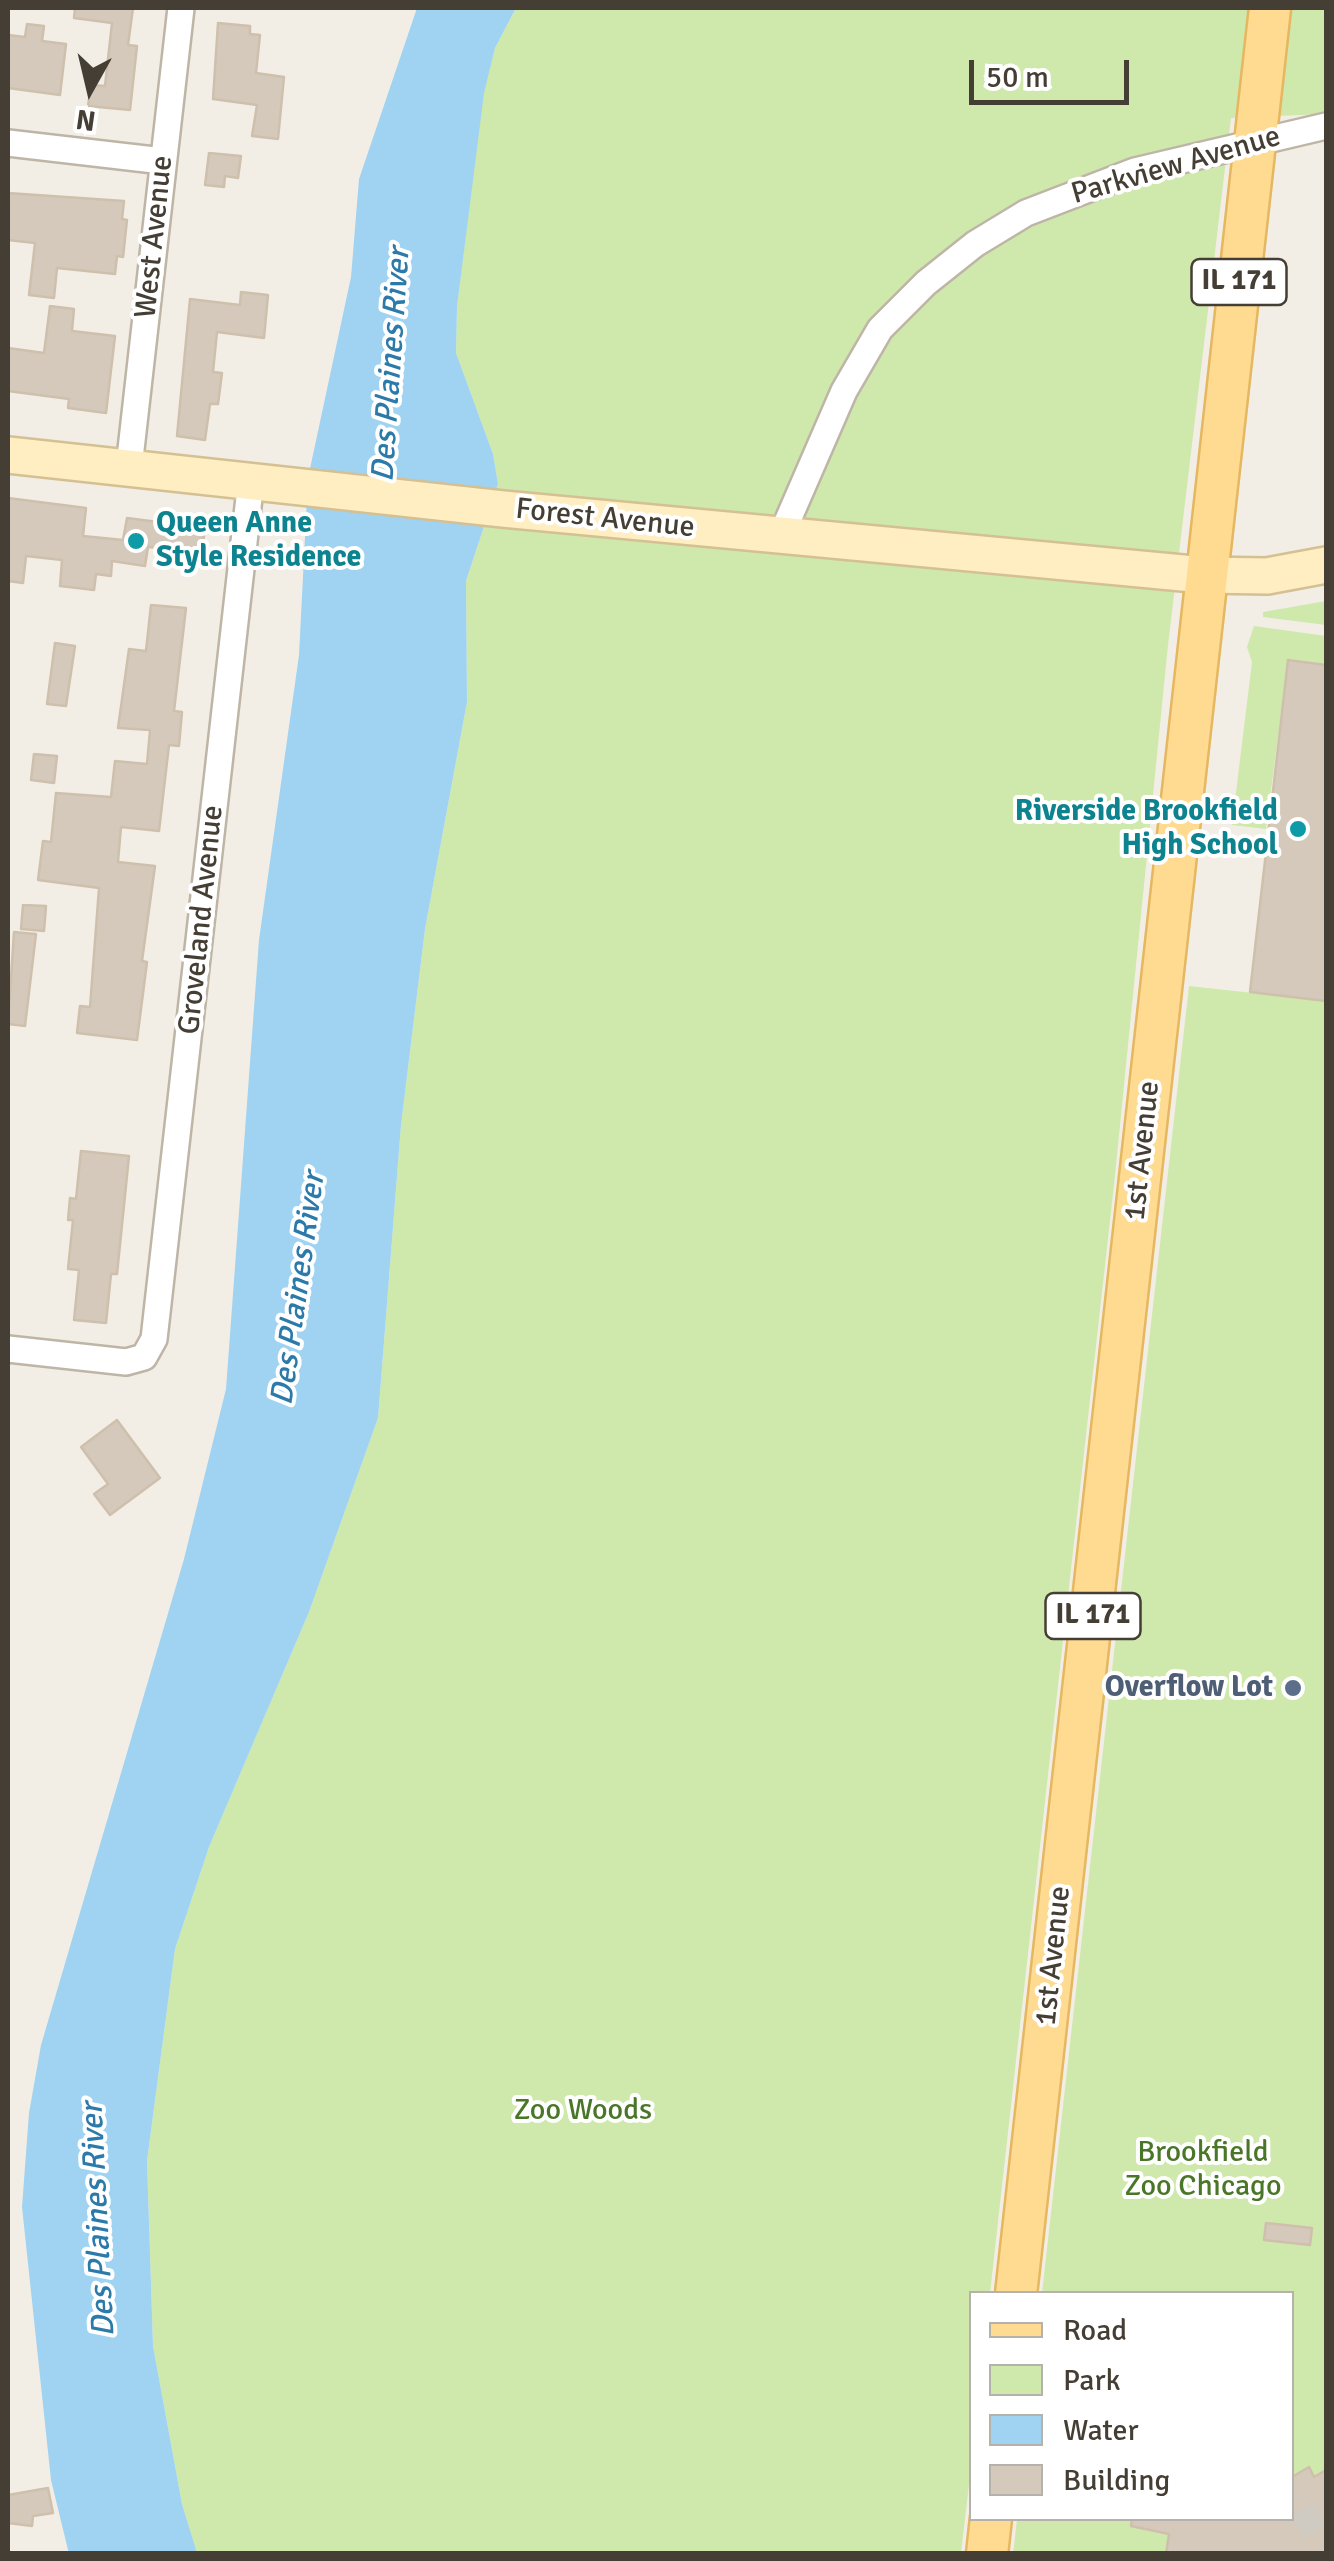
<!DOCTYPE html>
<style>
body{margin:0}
#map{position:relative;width:1334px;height:2561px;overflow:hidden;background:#f3eee5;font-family:Signika,sans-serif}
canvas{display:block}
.frame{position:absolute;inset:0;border:10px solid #453e34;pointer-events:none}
.legend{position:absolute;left:969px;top:2291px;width:325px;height:230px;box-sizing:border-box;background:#fff;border:2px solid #b5b2ae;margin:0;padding:12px 18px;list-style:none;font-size:30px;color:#453e34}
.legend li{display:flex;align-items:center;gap:20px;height:50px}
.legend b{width:50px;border:2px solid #b5b2ae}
.north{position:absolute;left:40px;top:40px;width:100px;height:100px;-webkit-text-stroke:8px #fff;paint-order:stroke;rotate:188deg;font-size:28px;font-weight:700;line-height:40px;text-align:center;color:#453e34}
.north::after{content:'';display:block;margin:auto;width:35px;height:45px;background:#453e34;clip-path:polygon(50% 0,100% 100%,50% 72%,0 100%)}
.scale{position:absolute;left:969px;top:60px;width:160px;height:45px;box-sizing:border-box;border:5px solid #453e34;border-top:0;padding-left:12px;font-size:30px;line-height:35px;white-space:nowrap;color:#453e34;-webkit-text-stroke:8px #fff;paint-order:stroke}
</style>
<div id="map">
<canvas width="1334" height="2561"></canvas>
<div class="frame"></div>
<ul class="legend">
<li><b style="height:12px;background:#ffdb91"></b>Road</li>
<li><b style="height:28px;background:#cfe8ac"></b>Park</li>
<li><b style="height:28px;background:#9fd3f1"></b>Water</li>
<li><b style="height:28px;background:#d4c9ba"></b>Building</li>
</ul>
<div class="north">N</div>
<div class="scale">50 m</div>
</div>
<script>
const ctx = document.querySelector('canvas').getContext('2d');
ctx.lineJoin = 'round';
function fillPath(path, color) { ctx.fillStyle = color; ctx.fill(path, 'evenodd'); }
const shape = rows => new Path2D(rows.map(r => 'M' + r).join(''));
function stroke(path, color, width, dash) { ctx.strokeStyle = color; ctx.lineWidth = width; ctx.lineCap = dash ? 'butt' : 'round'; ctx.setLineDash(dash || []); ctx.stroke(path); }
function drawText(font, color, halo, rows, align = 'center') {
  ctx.font = font + ' Signika,sans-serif'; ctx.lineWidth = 8; ctx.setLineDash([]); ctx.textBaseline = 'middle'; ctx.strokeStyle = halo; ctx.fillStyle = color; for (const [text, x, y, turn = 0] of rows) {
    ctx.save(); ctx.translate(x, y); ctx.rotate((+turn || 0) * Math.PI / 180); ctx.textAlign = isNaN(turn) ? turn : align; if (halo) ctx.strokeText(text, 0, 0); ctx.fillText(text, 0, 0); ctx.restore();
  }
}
fillPath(shape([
 [516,8,1326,8,1326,114,1231,118,1168,645,1114,1185,990,2293,972,2294,972,2459,961,2553,197,2554,182,2504,153,2346,147,2161,175,1949,209,1847,309,1612,378,1418,401,1125,425,929,467,702,466,581,498,484,493,454,456,353,457,307,483,94,495,48],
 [1326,601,1326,625,1263,617,1263,612],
 [1254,626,1326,636,1326,664,1288,659,1266,829,1232,825,1252,662,1247,647],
 [1189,986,1326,1001,1326,2553,1013,2554,1017,2519,1292,2518,1292,2294,1042,2293]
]), '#cfe8ac');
fillPath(shape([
 [417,8,516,8,495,48,484,93,457,307,456,353,493,454,498,484,466,581,467,702,425,929,401,1125,378,1418,309,1612,209,1847,175,1949,147,2161,153,2346,182,2504,197,2553,69,2554,51,2480,22,2207,29,2113,41,2045,184,1559,226,1389,259,940,299,655,308,478,351,277,359,179]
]), '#9fd3f1');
const building = shape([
 [75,8,133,8,128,45,137,46,130,110,88,106,91,85,105,86,112,23,74,18,75,8],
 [218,23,250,26,250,34,260,35,256,73,284,77,278,139,252,136,257,105,213,99,218,23],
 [27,24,44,26,42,41,66,44,60,95,8,88,8,35,25,37,27,24],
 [209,153,241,156,238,178,225,176,224,187,205,185,209,153],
 [8,193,124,201,122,219,127,220,123,257,117,256,115,274,57,268,54,298,29,295,35,243,8,240,8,193],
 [241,292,268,295,264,338,217,332,213,372,222,373,218,404,210,404,205,440,177,436,190,299,240,305,241,292],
 [50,306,74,309,72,331,115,336,106,413,68,408,69,399,8,391,8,348,44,353,50,306],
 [8,498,86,508,83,536,123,540,127,518,205,528,201,559,179,557,180,550,148,547,145,566,112,561,111,576,96,574,94,590,60,586,62,560,26,556,23,583,8,581,8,498],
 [151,605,186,608,174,711,182,712,179,746,169,745,159,831,121,827,118,862,155,866,142,961,147,962,137,1040,77,1033,80,1006,90,1007,99,888,38,880,43,841,51,842,56,793,111,797,115,761,147,764,150,730,118,728,129,649,146,651,151,605],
 [55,643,75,646,66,706,47,704,55,643],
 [1288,660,1326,665,1326,1001,1250,992,1288,660],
 [34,754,57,756,54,783,31,780,34,754],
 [23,905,46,906,44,931,21,929,23,905],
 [14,932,36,934,25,1026,8,1024,14,932],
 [81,1151,129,1156,117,1274,111,1274,106,1323,74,1320,79,1270,68,1269,73,1220,68,1220,70,1198,76,1199,81,1151],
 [117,1420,160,1478,110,1515,94,1494,108,1484,81,1447,117,1420],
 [1266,2223,1312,2228,1310,2245,1264,2240,1266,2223],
 [1309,2467,1314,2477,1326,2470,1326,2554,1166,2554,1169,2534,1131,2526,1132,2518,1292,2518,1292,2477,1309,2467],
 [48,2488,53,2513,33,2516,32,2526,8,2523,8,2495,48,2488]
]);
fillPath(building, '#d4c9ba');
stroke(building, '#cfc0ad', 2.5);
stroke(shape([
 [1298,2526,1319,2514]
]), '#d0cbc2', 25, [25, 12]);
const street = shape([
 [8,143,163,161],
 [129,467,181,8],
 [781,536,844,391,880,329,926,283,975,244,1026,213,1135,171,1326,126],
 [8,1349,126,1362,144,1357,154,1339,251,480]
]);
const secondary = shape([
 [8,455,503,509,1204,575,1267,576,1326,565]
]);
const primary = shape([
 [1016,2294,1270,8],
 [987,2554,991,2518]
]);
stroke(street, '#beb5a7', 30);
stroke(secondary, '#d4c093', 40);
stroke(primary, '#e5b760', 45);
stroke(street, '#fff', 25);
stroke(secondary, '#ffeec2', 35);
stroke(primary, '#ffdb91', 40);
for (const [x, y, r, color] of [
 [136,541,10,"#0f9aa8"],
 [1298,829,10,"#0f9aa8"],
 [1293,1688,10,"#5c6f8a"]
]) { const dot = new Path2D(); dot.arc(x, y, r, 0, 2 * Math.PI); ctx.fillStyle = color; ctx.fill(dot); stroke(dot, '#fff', 4); }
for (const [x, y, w] of [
 [1239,282,95],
 [1093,1616,95]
]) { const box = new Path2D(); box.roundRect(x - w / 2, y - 23, w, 46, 8); ctx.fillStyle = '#fff'; ctx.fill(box); stroke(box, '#453e34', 2.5); }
drawText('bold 28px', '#453e34', null, [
 ["IL 171",1239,282],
 ["IL 171",1093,1616]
]);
drawText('30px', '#453e34', '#fff', [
 ["Parkview Avenue",1176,166,-16],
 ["West Avenue",155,237,-84],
 ["Forest Avenue",605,519,6],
 ["Groveland Avenue",202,920,-84],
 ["1st Avenue",1143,1151,-84],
 ["1st Avenue",1054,1956,-84]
]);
drawText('bold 30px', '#0d838f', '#fff', [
 ["Queen Anne",156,524],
 ["Style Residence",156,558],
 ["Riverside Brookfield",1278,812,"right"],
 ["High School",1278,846,"right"]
], 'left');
drawText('bold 30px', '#4e5e75', '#fff', [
 ["Overflow Lot",1273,1688]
], 'right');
drawText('30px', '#497727', '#fff', [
 ["Zoo Woods",583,2111],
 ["Brookfield",1203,2153],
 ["Zoo Chicago",1203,2187]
]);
drawText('italic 32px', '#2b7aaa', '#fff', [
 ["Des Plaines River",392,365,-86],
 ["Des Plaines River",299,1289,-82],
 ["Des Plaines River",99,2220,-93]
]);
</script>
